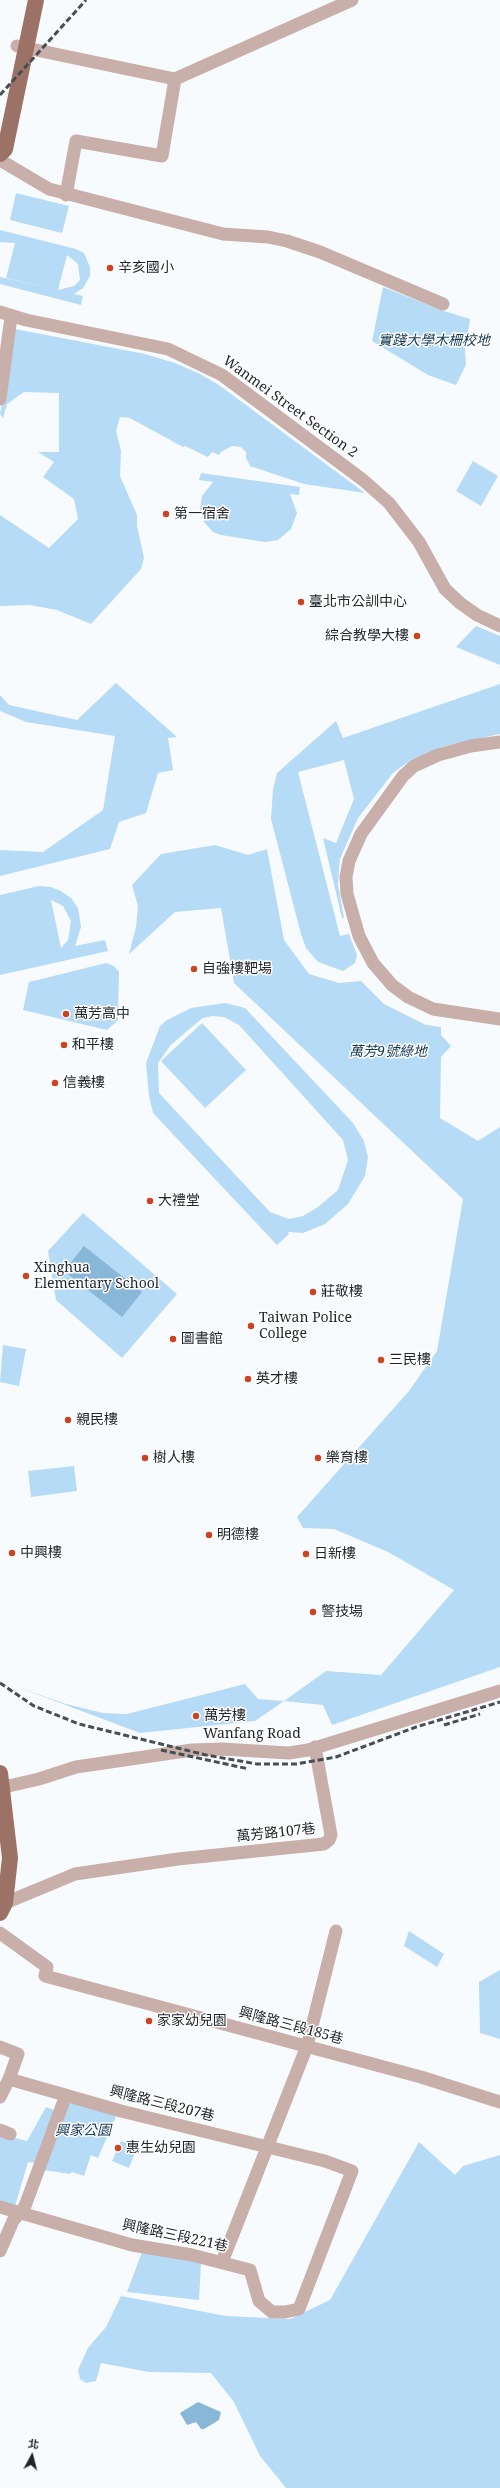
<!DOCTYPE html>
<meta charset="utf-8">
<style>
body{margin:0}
#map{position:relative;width:500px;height:2488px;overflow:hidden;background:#f8fbfd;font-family:"Noto Serif","Noto Sans TC",serif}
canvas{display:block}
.north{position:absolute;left:12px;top:2436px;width:40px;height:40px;-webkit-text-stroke:3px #fff;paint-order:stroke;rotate:7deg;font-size:11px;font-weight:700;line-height:16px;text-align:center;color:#1e2429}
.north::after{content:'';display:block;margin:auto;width:14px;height:18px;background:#1e2429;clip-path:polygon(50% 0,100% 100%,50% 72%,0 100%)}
</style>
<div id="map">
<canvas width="500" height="2488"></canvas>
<div class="north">北</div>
</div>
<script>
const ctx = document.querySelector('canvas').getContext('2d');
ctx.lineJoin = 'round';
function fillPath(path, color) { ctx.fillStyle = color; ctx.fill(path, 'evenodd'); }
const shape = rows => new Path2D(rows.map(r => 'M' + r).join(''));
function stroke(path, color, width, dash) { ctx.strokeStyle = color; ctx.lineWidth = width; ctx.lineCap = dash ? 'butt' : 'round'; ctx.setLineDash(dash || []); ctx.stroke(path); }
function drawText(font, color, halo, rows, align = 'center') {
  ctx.font = font + ' "Noto Serif","Noto Sans TC",serif'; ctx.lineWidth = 3; ctx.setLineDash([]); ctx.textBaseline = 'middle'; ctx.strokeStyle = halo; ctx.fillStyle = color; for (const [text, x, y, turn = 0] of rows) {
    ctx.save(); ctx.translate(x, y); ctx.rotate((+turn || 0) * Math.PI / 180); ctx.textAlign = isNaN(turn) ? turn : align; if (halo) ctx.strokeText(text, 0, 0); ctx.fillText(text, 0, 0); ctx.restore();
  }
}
fillPath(shape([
 [16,193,69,206,62,233,10,220],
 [0,230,76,249,84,253,90,267,90,276,83,288,74,294,83,296,81,305,0,284,0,277,53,289,6,278,15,243,0,242],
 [67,255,78,264,80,280,74,286,58,290],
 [383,287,444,311,470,319,465,351,466,365,456,385,428,375,372,341],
 [15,329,145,354,175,363,200,374,219,385,365,493,304,484,250,466,246,458,246,452,241,447,232,446,221,452,219,455,212,452,208,457,185,446,183,447,130,418,120,417,116,431,121,451,120,476,137,515,137,526,144,558,141,569,91,624,57,610,29,605,0,606,0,515,49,548,78,519,74,499,43,477,54,462,38,452,59,452,59,393,24,392,7,404,3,418,0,414],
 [473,461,498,476,481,506,456,491],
 [201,473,300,487,299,495,290,494,297,513,291,529,278,540,265,542,221,535,213,532,204,522,200,509,202,496,213,482,199,480],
 [476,626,500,636,500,665,456,647],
 [116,683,177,737,168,738,173,770,158,773,146,813,119,822,110,849,0,876,0,850,43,852,103,810,115,736,26,722,0,711,0,695,9,705,77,720],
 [500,684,500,734,445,746,411,760,393,773,358,818,340,859,338,884,344,918,342,918,323,838,336,843,354,799,344,760,298,772,340,936,349,934,357,955,355,963,343,971,318,962,306,948,301,934,271,819,273,789,277,773,336,721,343,738],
 [215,845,248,855,267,849,284,940,309,974,339,983,361,981,384,1004,426,1025,441,1027,441,1035,451,1046,441,1057,440,1118,478,1141,500,1127,500,1667,332,1725,323,1705,284,1701,255,1721,140,1733,15,1686,66,1704,103,1713,127,1714,245,1684,258,1699,284,1701,326,1671,381,1675,454,1590,388,1552,334,1529,303,1528,297,1517,409,1391,437,1351,463,1199,234,983,221,908,175,912,129,954,136,927,138,906,132,885,161,854],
 [39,886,51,887,61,891,71,898,78,908,81,927,75,946,105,940,108,951,0,975,0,895],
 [51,900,63,906,71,921,68,940,61,948],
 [106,963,114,966,119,972,118,1020,107,1030,23,1010,29,982],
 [225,1003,245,1008,353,1123,364,1141,368,1157,365,1176,348,1204,325,1224,303,1233,288,1232,289,1234,277,1245,153,1113,149,1096,146,1063,160,1026,167,1020,191,1008],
 [212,1016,224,1017,239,1025,343,1140,348,1160,338,1190,318,1207,303,1216,289,1219,270,1212,159,1093,158,1063,170,1046,187,1031,203,1018],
 [202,1023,246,1070,205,1108,161,1061],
 [83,1213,177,1294,122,1358,56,1300,48,1251],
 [3,1345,26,1349,19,1386,0,1382],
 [74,1466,77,1491,31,1497,28,1471],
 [409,1931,444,1954,437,1967,404,1946],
 [500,1970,500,2039,480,2033,479,1982],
 [68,2101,117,2114,98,2158,91,2155,84,2176,72,2172,70,2174,43,2170],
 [46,2107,57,2111,34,2163,28,2162,15,2206,0,2202,0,2134,27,2141],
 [121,2141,137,2147,129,2168,112,2161],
 [419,2142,455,2175,463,2166,500,2155,500,2488,286,2488,260,2456,234,2402,211,2373,149,2372,101,2363,96,2381,86,2383,80,2379,78,2370,88,2348,106,2327,121,2296,226,2316,290,2319,330,2300],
 [142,2252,201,2263,199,2300,127,2292]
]), '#b6dbf7');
fillPath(shape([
 [84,1246,142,1292,122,1317,64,1271],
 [198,2402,221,2412,219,2420,204,2429,201,2429,196,2422,187,2425,180,2413]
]), '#89b7d7');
stroke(shape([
 [17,46,175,79,352,0],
 [0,160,49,189,223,234,268,237,287,241,320,252,443,304],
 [66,195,76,141,162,156,175,79],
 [0,312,26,320,168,349,222,375,363,480,389,503,419,542,445,589,460,603,477,615,500,626],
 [0,399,11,317],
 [500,742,471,746,438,755,414,766,403,776,361,834,349,861,346,877,347,894,359,936,373,963,392,985,408,997,433,1009,500,1019],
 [0,1788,39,1779,76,1767,192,1750,222,1749,289,1753,308,1750,500,1691],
 [5,1903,75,1874,178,1859,324,1844,329,1840,331,1835,315,1747],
 [0,1933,47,1967,45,1976,421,2077,500,2102],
 [0,2047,18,2054,9,2079,121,2111,325,2161,352,2171,299,2309,285,2312,272,2312,259,2301,250,2270,192,2255,132,2245,0,2207],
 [0,2097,9,2079],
 [0,2130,10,2134],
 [0,2251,13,2221,25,2206,66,2095],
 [222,2262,307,2046,336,1931]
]), '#c9afa9', 13);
stroke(shape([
 [0,154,5,149,36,0],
 [0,1773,10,1858,5,1903,0,1913]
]), '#9c7166', 16);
stroke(shape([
 [0,95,86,0],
 [0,1683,34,1706,79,1724,206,1755,257,1764,296,1764,336,1757,416,1727,500,1702],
 [444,1725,480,1714],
 [161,1750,249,1769]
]), '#484d51', 3, [6, 3]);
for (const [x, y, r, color] of [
 [110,268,4,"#cd4321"],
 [166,514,4,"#cd4321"],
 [301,602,4,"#cd4321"],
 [417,636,4,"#cd4321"],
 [194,969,4,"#cd4321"],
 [66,1014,4,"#cd4321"],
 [64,1045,4,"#cd4321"],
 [55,1083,4,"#cd4321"],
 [150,1201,4,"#cd4321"],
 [26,1276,4,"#cd4321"],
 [313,1292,4,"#cd4321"],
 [251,1326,4,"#cd4321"],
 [173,1339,4,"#cd4321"],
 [381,1360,4,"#cd4321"],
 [248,1379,4,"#cd4321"],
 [68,1420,4,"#cd4321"],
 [145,1458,4,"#cd4321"],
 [318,1458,4,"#cd4321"],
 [209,1535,4,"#cd4321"],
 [12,1553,4,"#cd4321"],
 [306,1554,4,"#cd4321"],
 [313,1612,4,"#cd4321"],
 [196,1716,4,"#cd4321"],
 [149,2021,4,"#cd4321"],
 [118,2148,4,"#cd4321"]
]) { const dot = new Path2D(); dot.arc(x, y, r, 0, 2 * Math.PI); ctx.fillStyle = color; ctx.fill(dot); stroke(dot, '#fff', 1.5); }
drawText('14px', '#1e2429', '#fff', [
 ["辛亥國小",118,268],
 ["第一宿舍",174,514],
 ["臺北市公訓中心",309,602],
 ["綜合教學大樓",409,636,"right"],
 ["自強樓靶場",202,969],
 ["萬芳高中",74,1014],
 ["和平樓",72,1045],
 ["信義樓",63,1083],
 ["大禮堂",158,1201],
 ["Xinghua",34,1268],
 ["Elementary School",34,1284],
 ["莊敬樓",321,1292],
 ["Taiwan Police",259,1318],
 ["College",259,1334],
 ["圖書館",181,1339],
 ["三民樓",389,1360],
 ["英才樓",256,1379],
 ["親民樓",76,1420],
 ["樹人樓",153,1458],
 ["樂育樓",326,1458],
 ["明德樓",217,1535],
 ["中興樓",20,1553],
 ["日新樓",314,1554],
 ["警技場",321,1612],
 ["萬芳樓",204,1716],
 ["家家幼兒園",157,2021],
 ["惠生幼兒園",126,2148]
], 'left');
drawText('italic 14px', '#153a51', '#fff', [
 ["實踐大學木柵校地",434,341],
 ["萬芳9號綠地",388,1052],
 ["興家公園",83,2131]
]);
drawText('14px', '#1e2429', '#fff', [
 ["Wanmei Street Section 2",290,407,36],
 ["Wanfang Road",252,1734],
 ["萬芳路107巷",276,1833,-6],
 ["興隆路三段185巷",291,2026,15],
 ["興隆路三段207巷",162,2104,14],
 ["興隆路三段221巷",175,2236,12]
]);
</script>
